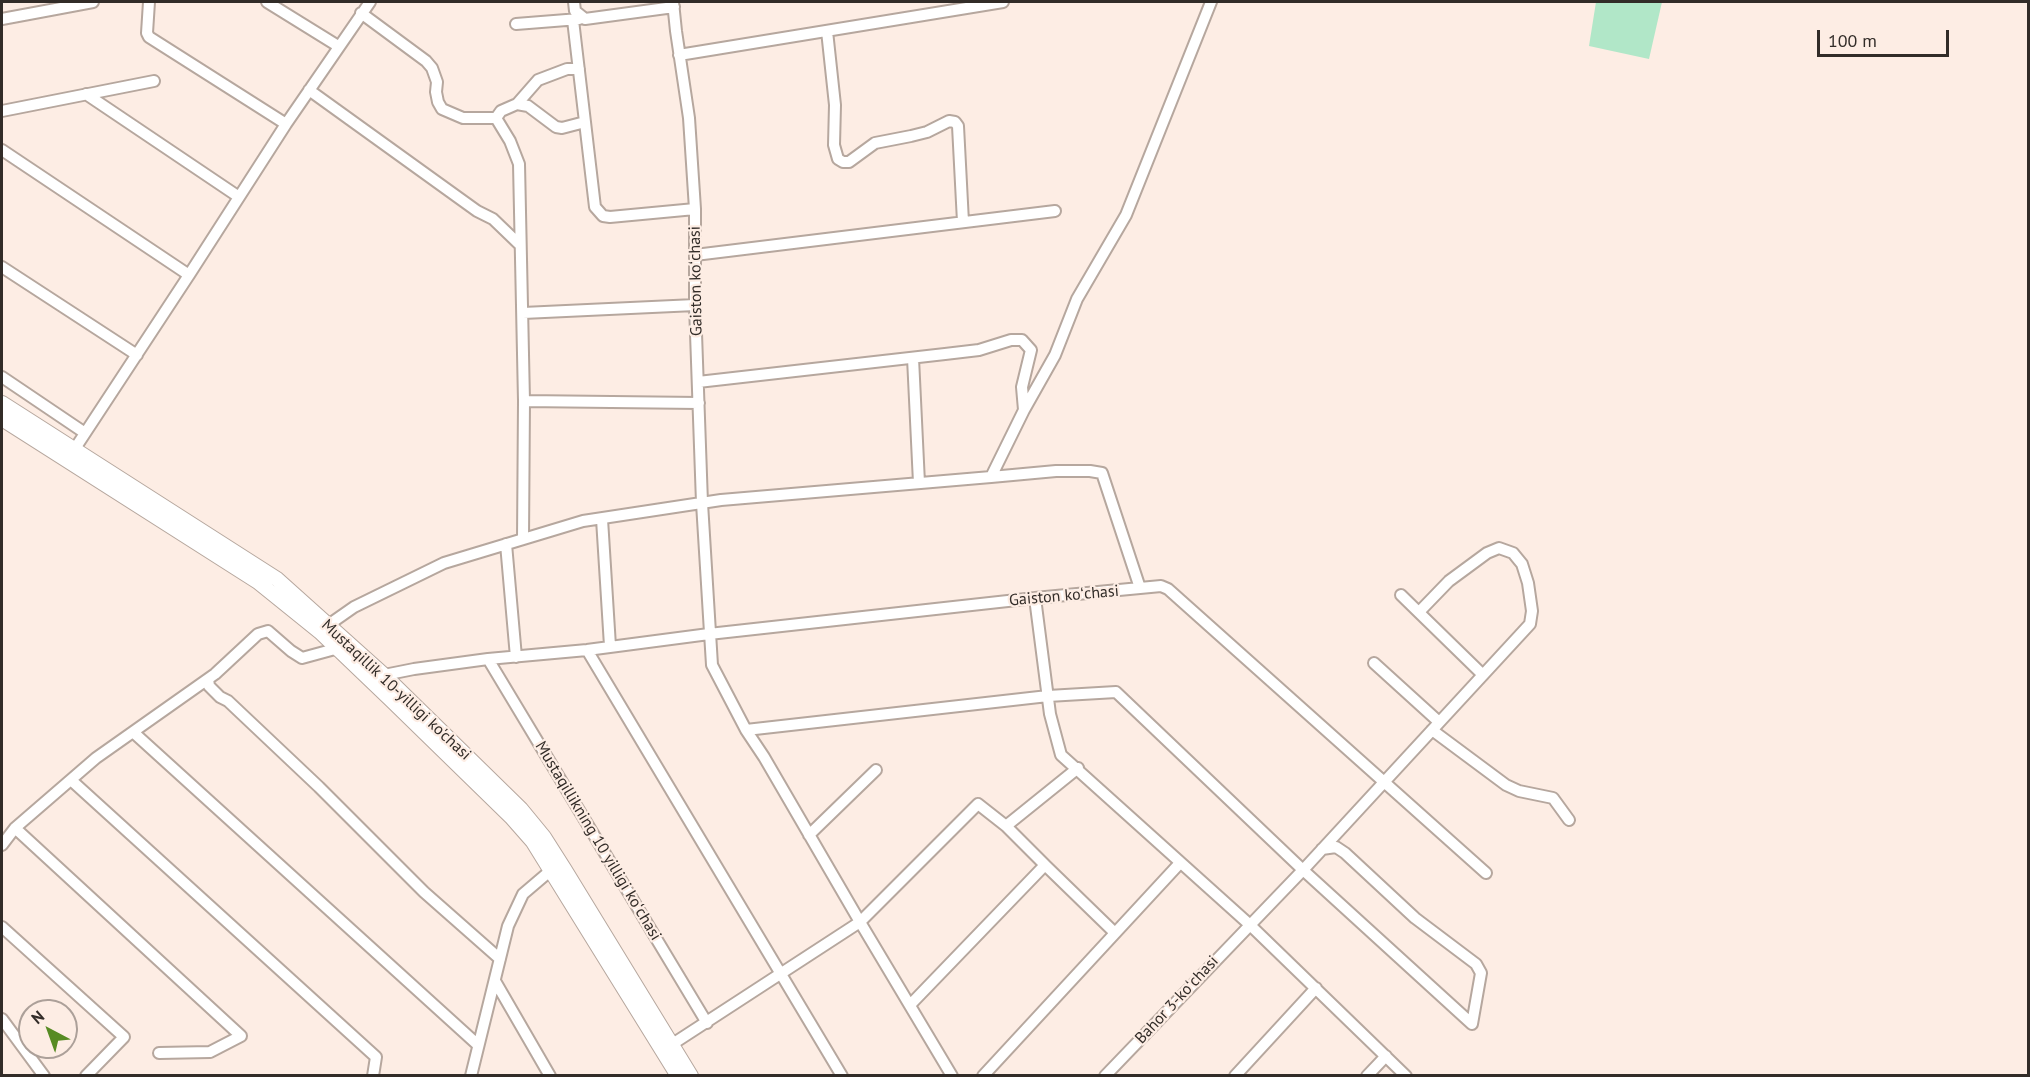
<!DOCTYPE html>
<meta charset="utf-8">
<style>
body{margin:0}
#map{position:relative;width:2030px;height:1077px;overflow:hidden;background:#fdede4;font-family:"PT Sans",sans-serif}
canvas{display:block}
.frame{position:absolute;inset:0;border:3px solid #322c28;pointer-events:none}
.north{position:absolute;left:18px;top:999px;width:60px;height:60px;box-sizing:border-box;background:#fdede4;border:2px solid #aca099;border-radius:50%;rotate:319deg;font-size:16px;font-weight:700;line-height:24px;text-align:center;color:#322c28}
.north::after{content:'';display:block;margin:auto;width:21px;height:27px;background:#578b23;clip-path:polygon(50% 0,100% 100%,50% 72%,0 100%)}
.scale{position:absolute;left:1817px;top:30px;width:132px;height:27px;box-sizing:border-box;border:3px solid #322c28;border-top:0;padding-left:8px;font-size:18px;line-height:21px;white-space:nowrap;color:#322c28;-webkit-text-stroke:4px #fdede4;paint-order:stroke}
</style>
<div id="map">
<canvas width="2030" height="1077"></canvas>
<div class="frame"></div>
<div class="north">N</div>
<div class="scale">100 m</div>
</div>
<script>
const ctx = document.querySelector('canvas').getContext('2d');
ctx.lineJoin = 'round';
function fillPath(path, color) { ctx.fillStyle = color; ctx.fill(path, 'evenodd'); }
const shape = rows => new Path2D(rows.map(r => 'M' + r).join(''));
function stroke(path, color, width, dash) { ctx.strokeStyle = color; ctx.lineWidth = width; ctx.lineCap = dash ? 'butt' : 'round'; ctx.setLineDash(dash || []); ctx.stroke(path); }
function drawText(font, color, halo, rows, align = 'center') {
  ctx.font = font + ' "PT Sans",sans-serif'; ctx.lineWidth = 4.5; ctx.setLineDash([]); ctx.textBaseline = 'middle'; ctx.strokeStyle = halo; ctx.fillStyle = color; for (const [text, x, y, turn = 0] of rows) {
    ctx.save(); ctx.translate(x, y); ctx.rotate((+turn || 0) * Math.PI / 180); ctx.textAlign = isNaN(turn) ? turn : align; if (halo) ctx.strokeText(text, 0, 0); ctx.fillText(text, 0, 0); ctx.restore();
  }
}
fillPath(shape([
 [1596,2,1662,2,1649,59,1589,46]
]), '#b1e7c8');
const minor = shape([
 [149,2,147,33,149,37,286,124],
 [267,2,338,46],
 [574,2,575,11,585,19,674,7],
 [361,13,426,61,432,68,437,82,436,92,438,102,442,109,463,118,496,118,510,141,519,164,524,401,699,403],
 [2,19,93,2],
 [573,20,595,207,603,216,610,217,695,209],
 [516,24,579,19],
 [827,31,835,105,834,145,838,159,843,162,849,162,875,143,911,136,927,132,949,121,955,122,958,126,963,222],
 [679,55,1003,2],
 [309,90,477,211,493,219,520,245],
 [86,94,239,197],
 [517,104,538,80,567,69,579,69],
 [2,111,154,81],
 [496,118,501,111,517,104,528,106,556,127,562,128,585,122],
 [2,150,189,275,286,124,370,2],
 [695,255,1055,211],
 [2,267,137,355],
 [523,313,695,305],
 [913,358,919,483],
 [2,377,85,433],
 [698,382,945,354,979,350,1011,340,1022,340,1031,350,1022,387,1024,410],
 [74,450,189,275],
 [991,477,1056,471,1090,471,1102,473,1140,588],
 [602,519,610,646],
 [523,539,524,401],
 [506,544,516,657],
 [1401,595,1483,675],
 [1035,598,1050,714,1061,755,1249,924,1406,1076],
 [324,628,354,607,444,563,583,521,721,500,991,477,1024,410,1055,355,1077,299,1126,215,1211,2],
 [587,650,842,1076],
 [488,659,707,1023],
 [1374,663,1439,722],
 [384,675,414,669,488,659,587,650,709,634,1035,598,1161,586,1168,589,1486,873],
 [208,679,209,686,220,697,228,701,319,787,424,892,500,959],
 [746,730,1048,696,1116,692,1303,870,1472,1024,1481,973,1476,964,1415,918,1345,853,1336,847,1322,849],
 [1432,730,1506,785,1519,791,1553,798,1569,820],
 [133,732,478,1045],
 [71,780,376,1057,373,1076],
 [15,828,241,1036,210,1052,159,1053],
 [809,835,876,770],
 [2,845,15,828,96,758,215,674,258,634,268,631,291,651,302,658,335,649],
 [1045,865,1006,826,1078,768],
 [2,927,124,1037,86,1076],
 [495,981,550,1076],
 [910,1005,1045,865,1115,933],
 [2,1019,44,1076],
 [671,1045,860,922,764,757,746,730,712,665,702,503,695,305,695,209,689,118,676,31,673,2],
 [471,1076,508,926,523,894,550,871],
 [952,1076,860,922,978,804,1006,826],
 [983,1076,1180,863],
 [1105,1076,1303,870,1530,624,1532,611,1528,583,1522,564,1513,553,1499,548,1487,553,1449,581,1419,612],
 [1235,1076,1316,988],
 [1367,1076,1386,1056]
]);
const major = shape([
 [2,403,277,579,384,675,521,809,544,837,565,870,691,1076],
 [2,419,258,582,320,632,391,700,511,817,533,842,678,1076]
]);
stroke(minor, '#b6a79e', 14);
stroke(major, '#b6a79e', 16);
stroke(minor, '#fff', 10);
stroke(major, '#fff', 14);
drawText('16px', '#322c28', '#fdede4', [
 ["Gaiston koʻchasi",696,281,-91],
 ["Gaiston koʻchasi",1064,596,-5],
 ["Mustaqillik 10-yilligi ko'chasi",396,690,43],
 ["Mustaqillikning 10 yilligi koʻchasi",598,841,59],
 ["Bahor 3-koʻchasi",1177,1000,-47]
]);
</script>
